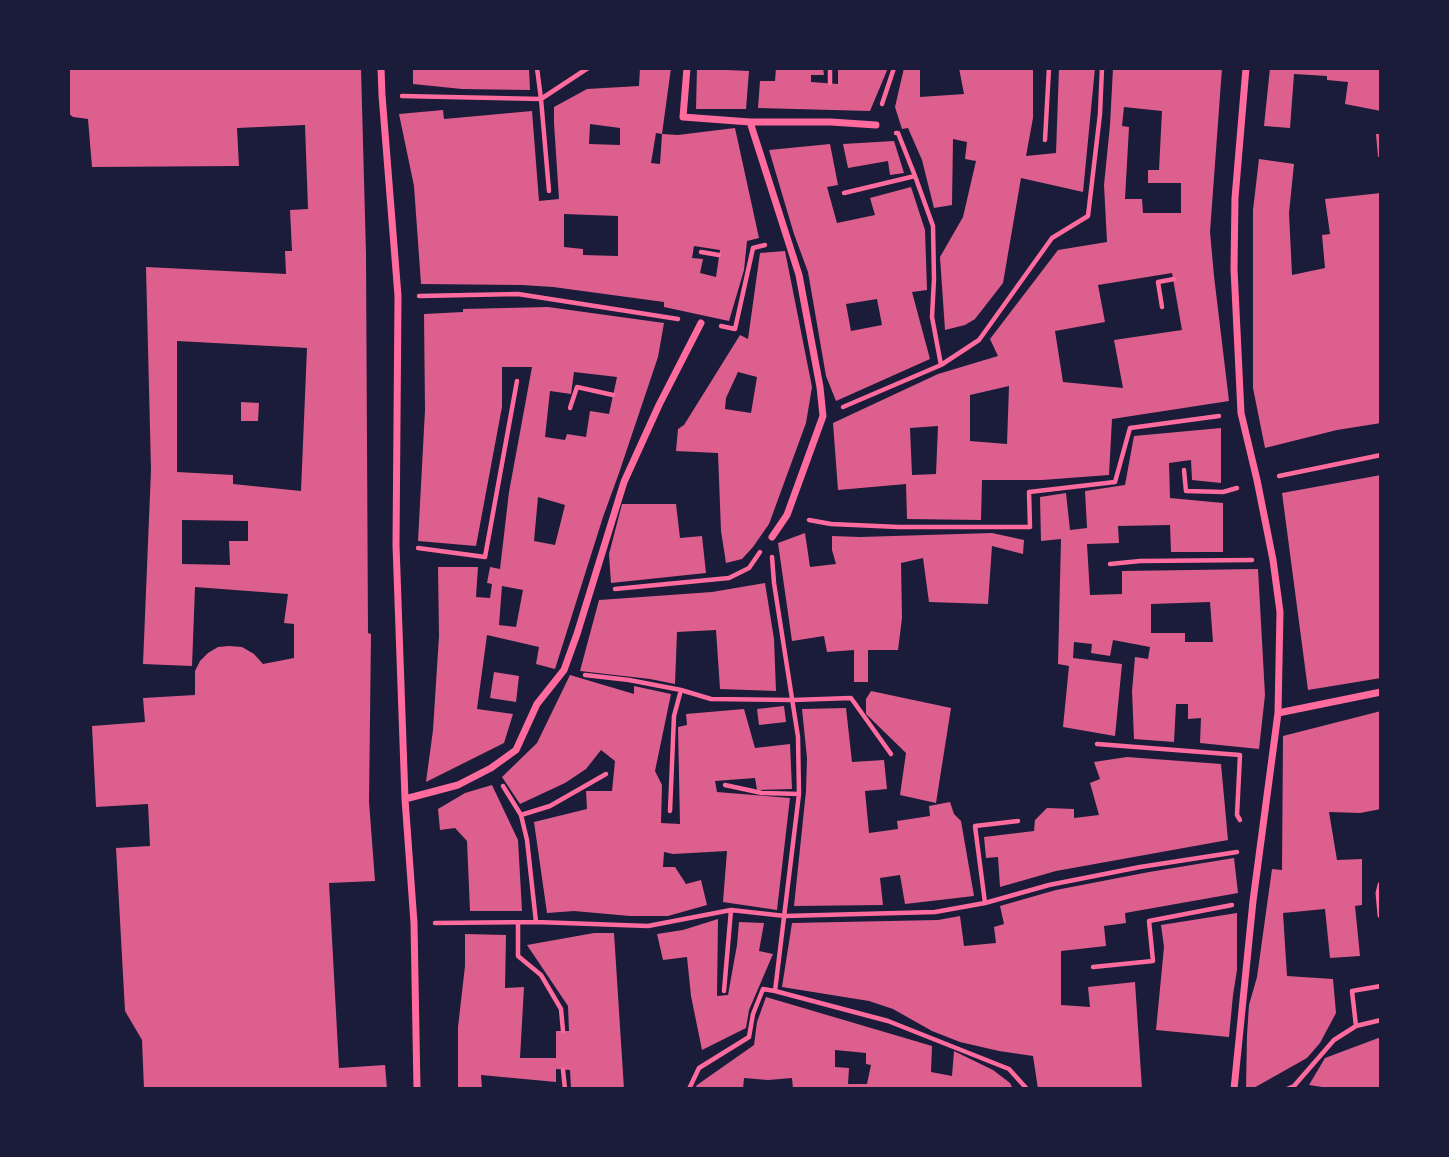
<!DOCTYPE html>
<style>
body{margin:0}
#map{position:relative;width:1449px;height:1157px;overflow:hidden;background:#1b1b3a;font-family:Overpass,sans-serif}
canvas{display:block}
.frame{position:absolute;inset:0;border:70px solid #1b1b3a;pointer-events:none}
</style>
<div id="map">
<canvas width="1449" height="1157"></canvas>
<div class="frame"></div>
</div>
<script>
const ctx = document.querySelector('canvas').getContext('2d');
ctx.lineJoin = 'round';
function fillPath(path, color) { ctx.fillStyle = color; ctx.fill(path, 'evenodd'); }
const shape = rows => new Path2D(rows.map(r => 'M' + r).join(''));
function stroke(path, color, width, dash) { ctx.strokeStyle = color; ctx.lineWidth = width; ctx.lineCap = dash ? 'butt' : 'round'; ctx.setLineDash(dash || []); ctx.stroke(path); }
fillPath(shape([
 [68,68,361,68,366,254,368,633,371,634,369,802,375,881,329,883,339,1068,385,1065,387,1089,144,1089,142,1040,125,1011,116,848,150,846,148,804,96,807,92,726,145,722,143,698,195,695,195,671,200,661,208,653,218,647,229,646,242,647,254,654,263,664,294,658,294,624,284,623,288,594,195,587,192,666,143,664,151,470,146,267,286,274,285,251,292,251,290,210,308,209,305,125,237,128,239,166,92,167,88,119,73,117,68,113],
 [177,341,307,348,301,491,233,484,233,475,177,472],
 [182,520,248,521,248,541,229,541,230,565,182,564],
 [413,68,529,68,530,90,462,89,413,84],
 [640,68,671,68,662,134,656,133,651,163,660,164,662,134,678,135,735,128,759,238,747,241,744,270,729,321,664,307,664,302,553,287,522,285,421,284,414,186,399,114,443,110,444,119,532,111,539,201,559,199,554,123,554,107,587,89,639,86],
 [590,124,620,128,620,145,589,144],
 [564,214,618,216,618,256,583,255,583,249,564,247],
 [694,246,720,250,716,277,700,273,703,259,692,258],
 [697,68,727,68,727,70,749,71,746,109,696,109],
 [776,68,823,68,824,75,811,75,811,82,838,84,838,68,888,68,870,111,758,108,760,81,775,81],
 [904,68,920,68,920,97,964,94,959,68,1033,68,1033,118,1026,156,1056,153,1059,68,1095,68,1083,192,1021,178,1003,283,975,319,965,325,945,330,940,257,963,217,976,161,965,159,967,142,953,139,952,205,934,208,922,160,908,128,902,129,895,107],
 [1113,68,1222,68,1210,232,1214,276,1229,401,1112,419,1109,475,1042,480,982,480,981,520,907,519,906,484,838,490,833,423,938,374,998,356,990,339,1058,250,1107,242,1104,185,1110,125],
 [1124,107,1162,111,1159,170,1148,170,1148,183,1181,183,1181,213,1143,213,1142,199,1125,199,1129,127,1122,126],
 [1172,273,1182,330,1114,340,1123,388,1063,382,1055,331,1105,322,1098,285],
 [1009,386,1007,444,970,441,970,395],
 [938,426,936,474,912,475,910,428],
 [1270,68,1381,68,1381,111,1345,104,1348,82,1327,80,1327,76,1294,74,1290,128,1264,126],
 [1376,134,1381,134,1381,156,1378,157],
 [894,141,904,173,890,175,888,161,848,168,843,144],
 [830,144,838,185,827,187,837,223,875,215,870,198,911,187,925,230,927,290,912,292,930,359,836,401,826,376,808,272,794,234,769,150],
 [877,299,882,325,851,331,846,304],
 [1259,159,1294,164,1289,213,1292,275,1325,268,1322,235,1330,234,1325,199,1381,193,1381,423,1337,430,1265,448,1253,388,1253,210],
 [785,251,812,387,806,423,769,524,753,547,742,559,726,563,721,531,718,453,676,451,678,429,684,425,740,335,748,339,760,253],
 [738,372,757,377,751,413,725,409,726,398],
 [548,307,664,323,658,357,619,473,603,517,555,669,536,664,539,647,487,635,477,709,513,714,504,743,426,782,433,730,439,636,438,567,478,567,476,597,490,598,492,584,487,583,490,567,500,569,509,492,532,367,502,367,502,407,476,546,418,541,425,410,424,314,463,312,463,309],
 [574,372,617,377,609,414,590,411,586,437,567,434,565,440,545,437,550,391,571,394],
 [538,497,565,505,555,545,534,541],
 [502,586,523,590,516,627,499,625],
 [241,402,259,403,258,421,241,421],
 [1221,428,1221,483,1192,480,1191,460,1169,463,1170,498,1223,503,1223,552,1171,552,1170,525,1118,526,1119,543,1087,544,1090,595,1122,594,1122,571,1258,569,1265,695,1259,749,1200,743,1201,718,1188,719,1188,704,1176,704,1174,742,1134,739,1132,691,1135,657,1148,659,1150,647,1113,640,1110,656,1091,653,1092,644,1074,642,1073,658,1122,664,1115,736,1063,727,1069,666,1058,664,1061,539,1041,541,1040,497,1066,493,1070,530,1087,528,1085,491,1125,485,1134,436],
 [1210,602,1213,642,1185,642,1185,633,1151,633,1151,604],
 [1381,475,1381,678,1308,690,1282,493],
 [622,504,676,504,680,538,702,536,706,573,611,583,609,554],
 [805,533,810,567,836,564,832,550,832,536,860,537,992,533,1024,540,1023,554,992,546,988,604,929,602,923,558,901,563,902,618,898,650,868,650,868,682,854,682,854,650,827,652,824,636,792,641,778,543],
 [765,583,774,639,776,691,720,689,716,630,677,632,675,684,650,679,580,671,599,600,712,592],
 [494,672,519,676,516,702,490,698],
 [570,675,634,694,634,686,671,694,655,771,662,785,661,823,680,824,678,727,687,725,686,714,744,709,755,748,790,744,792,789,757,790,755,778,715,781,717,792,790,798,777,910,723,902,727,851,673,854,664,852,663,867,675,867,686,884,701,880,707,905,668,916,630,916,574,911,547,913,534,822,587,809,586,791,612,791,615,761,601,750,586,769,565,783,520,804,502,777,537,743],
 [871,691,951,708,936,803,900,795,906,753,866,714,866,699],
 [784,706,786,722,759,725,757,709],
 [846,708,852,762,884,760,887,789,865,791,869,833,898,829,897,821,930,816,929,806,950,802,954,814,961,821,974,896,905,904,900,875,880,878,883,905,794,906,806,791,807,758,802,709],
 [1381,711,1381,809,1360,813,1329,812,1337,860,1362,859,1362,905,1355,906,1360,956,1330,958,1325,909,1283,913,1287,976,1333,979,1336,1013,1320,1043,1307,1058,1252,1089,1246,1089,1247,1035,1249,1005,1257,977,1272,869,1282,870,1283,736],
 [1127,757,1221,764,1228,840,1056,871,1000,887,998,857,986,858,984,837,1034,831,1035,820,1047,808,1074,809,1074,818,1099,815,1090,783,1100,779,1094,762],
 [492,785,518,840,522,911,470,911,467,841,455,828,440,830,438,809,465,793],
 [1234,858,1238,893,1125,913,1126,923,1104,926,1106,946,1061,951,1061,1005,1090,1007,1088,987,1135,982,1142,1089,1038,1089,1033,1056,999,1051,960,1042,932,1031,893,1009,869,1001,782,987,792,923,938,920,960,916,964,946,996,943,994,927,1004,924,1000,906,1056,890,1149,872],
 [1237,913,1237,970,1233,995,1229,1037,1156,1030,1164,947,1161,925],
 [718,919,717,996,728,995,737,945,739,922,764,923,759,951,773,954,749,1010,746,1028,702,1050,691,996,687,957,663,960,657,934,683,930],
 [594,933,614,933,624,1089,571,1089,570,1070,556,1069,556,1082,481,1075,482,1089,458,1089,458,1027,465,966,465,934,506,935,505,988,524,987,520,1058,556,1058,556,1031,569,1031,568,1006,527,945],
 [766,997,932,1046,931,1072,952,1076,954,1051,993,1070,1010,1083,1013,1089,793,1089,792,1078,768,1080,744,1078,743,1089,695,1089,697,1085,754,1045,757,1022],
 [835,1050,866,1053,866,1064,871,1065,867,1084,848,1084,849,1068,835,1067],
 [1381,1037,1381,1089,1335,1089,1309,1085,1325,1058]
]), '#dd5f8e');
stroke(shape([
 [537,68,541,99,549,191],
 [830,68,830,83],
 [402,96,541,99,588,68],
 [882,104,894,68],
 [896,133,898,133,915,176,933,226,934,279,932,317,941,365],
 [1045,140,1049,68],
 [844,193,915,176],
 [701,252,719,255],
 [419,296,518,294,678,319],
 [1162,307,1158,282,1174,279],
 [721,326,735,329,753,248,765,245],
 [843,407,941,365,979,340,1052,238,1088,216,1100,114,1102,68],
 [570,408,577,387,613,395],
 [1184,470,1186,491,1223,492,1237,488],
 [1279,476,1381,455],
 [809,520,831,524,899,527,1030,527,1029,492,1115,482,1130,428,1219,416],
 [418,548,485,557,517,381],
 [772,557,774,583,798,737,799,794,775,991],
 [1110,564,1140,561,1252,560],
 [615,589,729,578,749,568,760,552],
 [585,675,629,680,681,690,711,699,793,700,851,698,891,754],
 [1097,744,1240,755,1237,815,1240,820],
 [725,785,762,793,799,794],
 [503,786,521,815,527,840,536,922],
 [670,811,674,716,681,690],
 [521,815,550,806,606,774],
 [985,903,975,826,1018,821],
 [435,923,536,922,648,926,731,910,785,916,935,912,985,903,1049,885,1140,867,1237,852],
 [518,923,518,956,541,975,561,1009,563,1031],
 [1093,967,1153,961,1149,921,1232,905],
 [724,991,731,910],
 [1356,1026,1352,991,1381,986],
 [563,1070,565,1089],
 [689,1089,699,1068,749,1037,753,1014,763,989,775,991,888,1021,1009,1069,1027,1089],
 [1287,1089,1294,1086,1334,1040,1356,1026,1381,1020]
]), '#ff6b9d', 4.5);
stroke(shape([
 [381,68,382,95,398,296,396,545,405,799,414,923,417,1089],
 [687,68,683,117,750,122,799,275,820,387,823,416,787,515,772,537],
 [750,122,831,122,876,125],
 [1278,713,1381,692],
 [405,799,458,785,491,768,516,750,537,704,564,670,577,634,624,482,659,405,701,323],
 [1381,885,1379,893,1381,915],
 [1234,1089,1253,901,1278,713,1280,612,1273,560,1257,480,1241,413,1234,269,1235,198,1246,68]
]), '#ff6b9d', 7);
</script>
